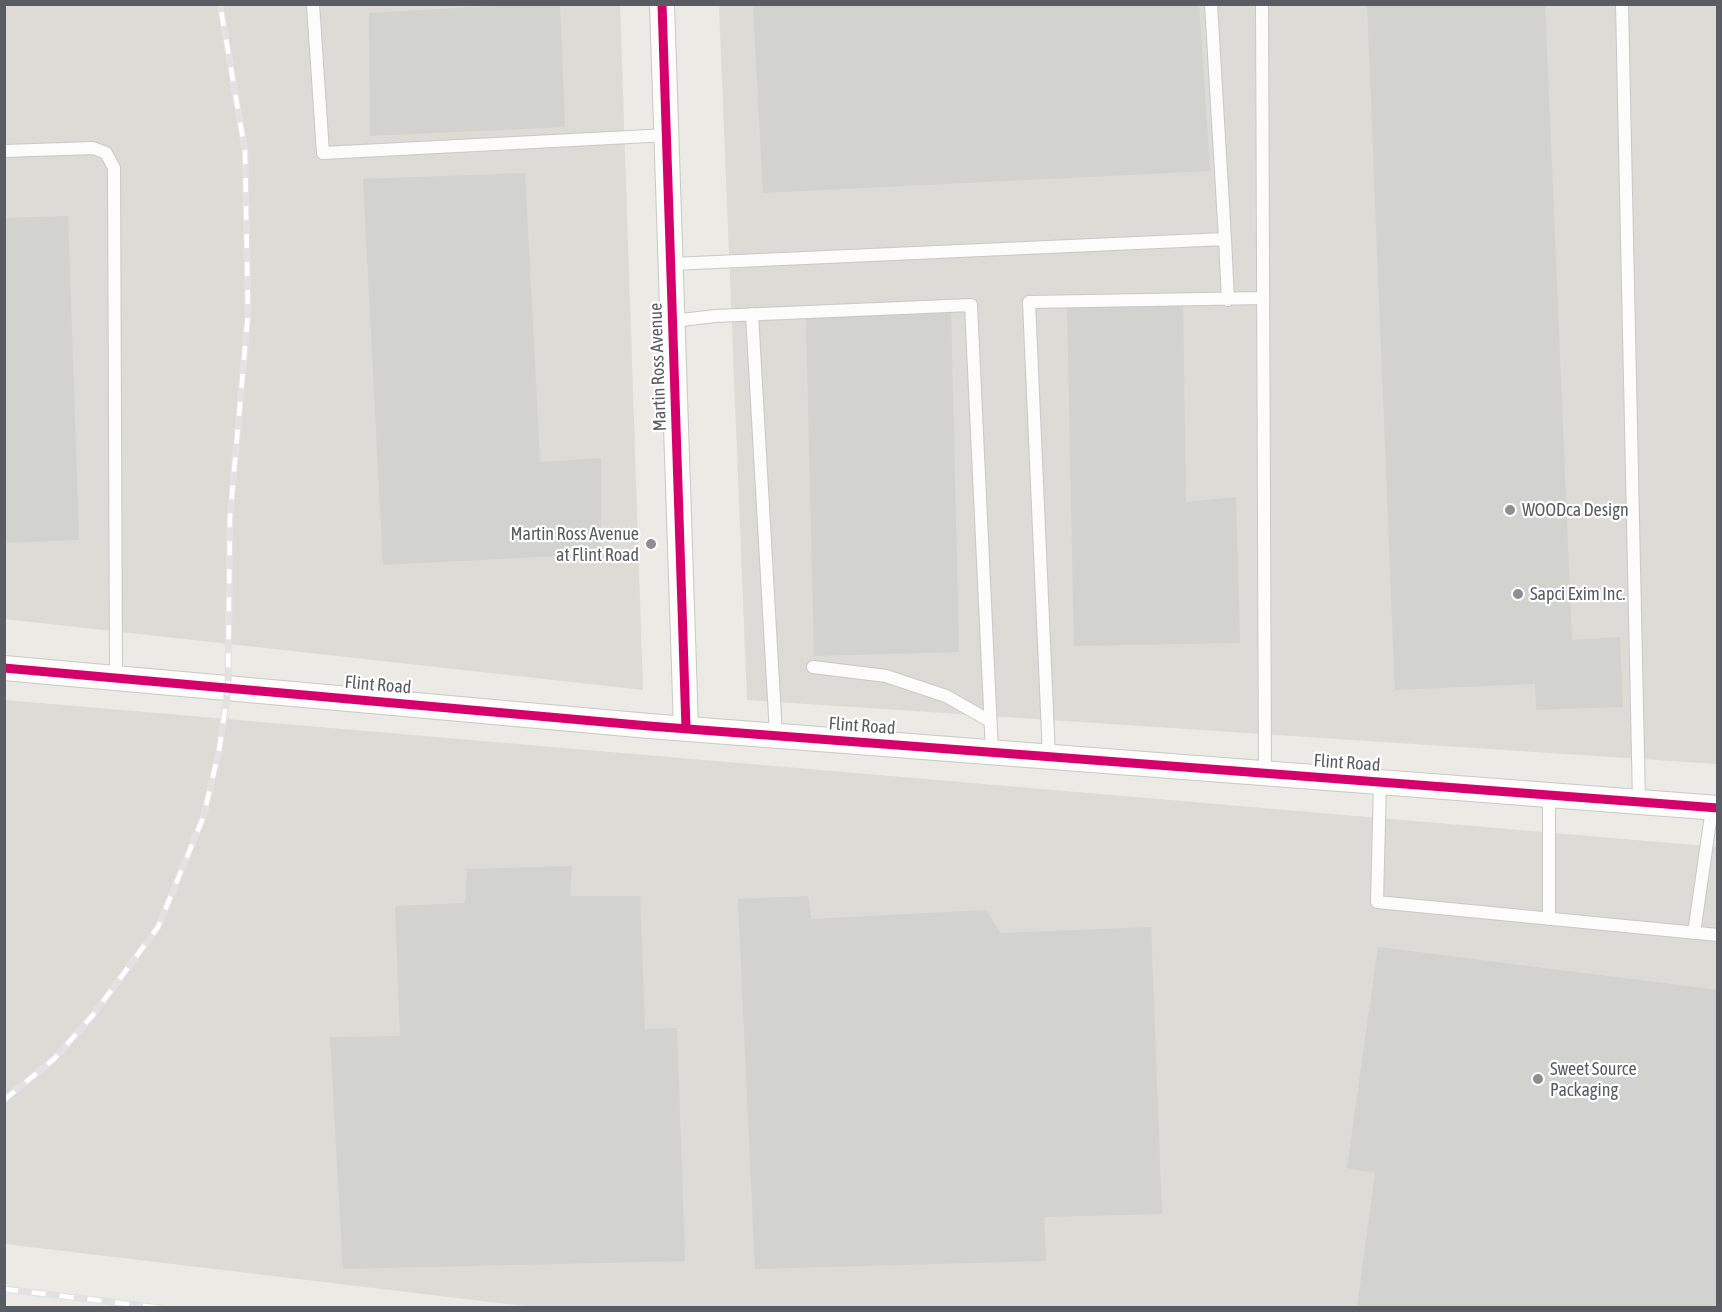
<!DOCTYPE html>
<style>
body{margin:0}
#map{position:relative;width:1722px;height:1312px;overflow:hidden;background:#ebeae4;font-family:"Asap Condensed",sans-serif}
canvas{display:block}
.frame{position:absolute;inset:0;border:6px solid #595c63;pointer-events:none}
</style>
<div id="map">
<canvas width="1722" height="1312"></canvas>
<div class="frame"></div>
</div>
<script>
const ctx = document.querySelector('canvas').getContext('2d');
ctx.lineJoin = 'round';
function fillPath(path, color) { ctx.fillStyle = color; ctx.fill(path, 'evenodd'); }
const shape = rows => new Path2D(rows.map(r => 'M' + r).join(''));
function stroke(path, color, width, dash) { ctx.strokeStyle = color; ctx.lineWidth = width; ctx.lineCap = dash ? 'butt' : 'round'; ctx.setLineDash(dash || []); ctx.stroke(path); }
function drawText(font, color, halo, rows, align = 'center') {
  ctx.font = font + ' "Asap Condensed",sans-serif'; ctx.lineWidth = 4.5; ctx.setLineDash([]); ctx.textBaseline = 'middle'; ctx.strokeStyle = halo; ctx.fillStyle = color; for (const [text, x, y, turn = 0] of rows) {
    ctx.save(); ctx.translate(x, y); ctx.rotate((+turn || 0) * Math.PI / 180); ctx.textAlign = isNaN(turn) ? turn : align; if (halo) ctx.strokeText(text, 0, 0); ctx.fillText(text, 0, 0); ctx.restore();
  }
}
fillPath(shape([
 [5,5,620,5,643,690,5,619],
 [719,5,1717,5,1717,764,747,700],
 [5,700,1717,847,1717,1307,541,1308,5,1244]
]), '#dcdbd5');
fillPath(shape([
 [527,4,560,4,565,127,370,136,369,13],
 [753,4,1199,4,1210,171,763,193],
 [1367,4,1545,4,1572,640,1620,637,1623,707,1536,710,1535,684,1395,690],
 [525,173,540,462,601,458,601,554,383,565,363,179],
 [68,216,79,540,5,543,5,218],
 [1067,304,1183,304,1186,502,1236,497,1240,643,1074,646],
 [951,313,959,652,814,656,806,318],
 [572,866,570,896,640,896,645,1029,677,1028,685,1261,343,1269,330,1037,400,1036,395,906,465,903,467,869],
 [808,896,811,919,986,910,1000,933,1151,927,1162,1214,1044,1217,1046,1261,755,1269,738,899],
 [1378,947,1718,990,1718,1308,1357,1308,1375,1173,1347,1168]
]), '#d2d2ce');
const lane = shape([
 [313,4,323,153,668,135],
 [1211,4,1225,239],
 [1262,4,1265,773],
 [1622,4,1639,802],
 [4,151,93,148,106,153,114,168,116,678],
 [672,264,1225,239,1228,300],
 [752,314,776,735],
 [673,321,715,316,971,305,992,752],
 [813,667,886,676,946,696,990,721],
 [1049,757,1029,302,1262,298],
 [1380,782,1377,902,1718,935],
 [1549,795,1549,919],
 [1694,933,1712,808]
]);
const street = shape([
 [662,4,686,728],
 [4,668,649,726,1718,808]
]);
stroke(lane, '#c8c9c8', 14);
stroke(street, '#c8c9c8', 26);
stroke(lane, '#fcfcfb', 12);
stroke(street, '#fcfcfb', 24);
const rail = shape([
 [4,1100,54,1059,93,1015,158,927,203,818,219,751,228,688,230,517,248,314,245,151,220,4],
 [4,1289,161,1308]
]);
stroke(rail, '#e2e2e2', 7);
stroke(rail, '#fff', 4.5, [14]);
stroke(shape([
 [662,4,686,728],
 [4,668,649,726,1718,808]
]), '#d6006c', 9);
for (const [x, y, r, color] of [
 [1510,510,6,"#8c8e90"],
 [651,544,6,"#8c8e90"],
 [1518,594,6,"#8c8e90"],
 [1538,1079,6,"#8c8e90"]
]) { const dot = new Path2D(); dot.arc(x, y, r, 0, 2 * Math.PI); ctx.fillStyle = color; ctx.fill(dot); stroke(dot, '#fff', 2); }
drawText('18px', '#595c63', '#fff', [
 ["Martin Ross Avenue",658,367,-92],
 ["Flint Road",378,685,5],
 ["Flint Road",862,726,4],
 ["Flint Road",1347,763,4]
]);
drawText('18px', '#595c63', '#fff', [
 ["WOODca Design",1522,510],
 ["Martin Ross Avenue",639,534,"right"],
 ["at Flint Road",639,555,"right"],
 ["Sapci Exim Inc.",1530,594],
 ["Sweet Source",1550,1069],
 ["Packaging",1550,1090]
], 'left');
</script>
